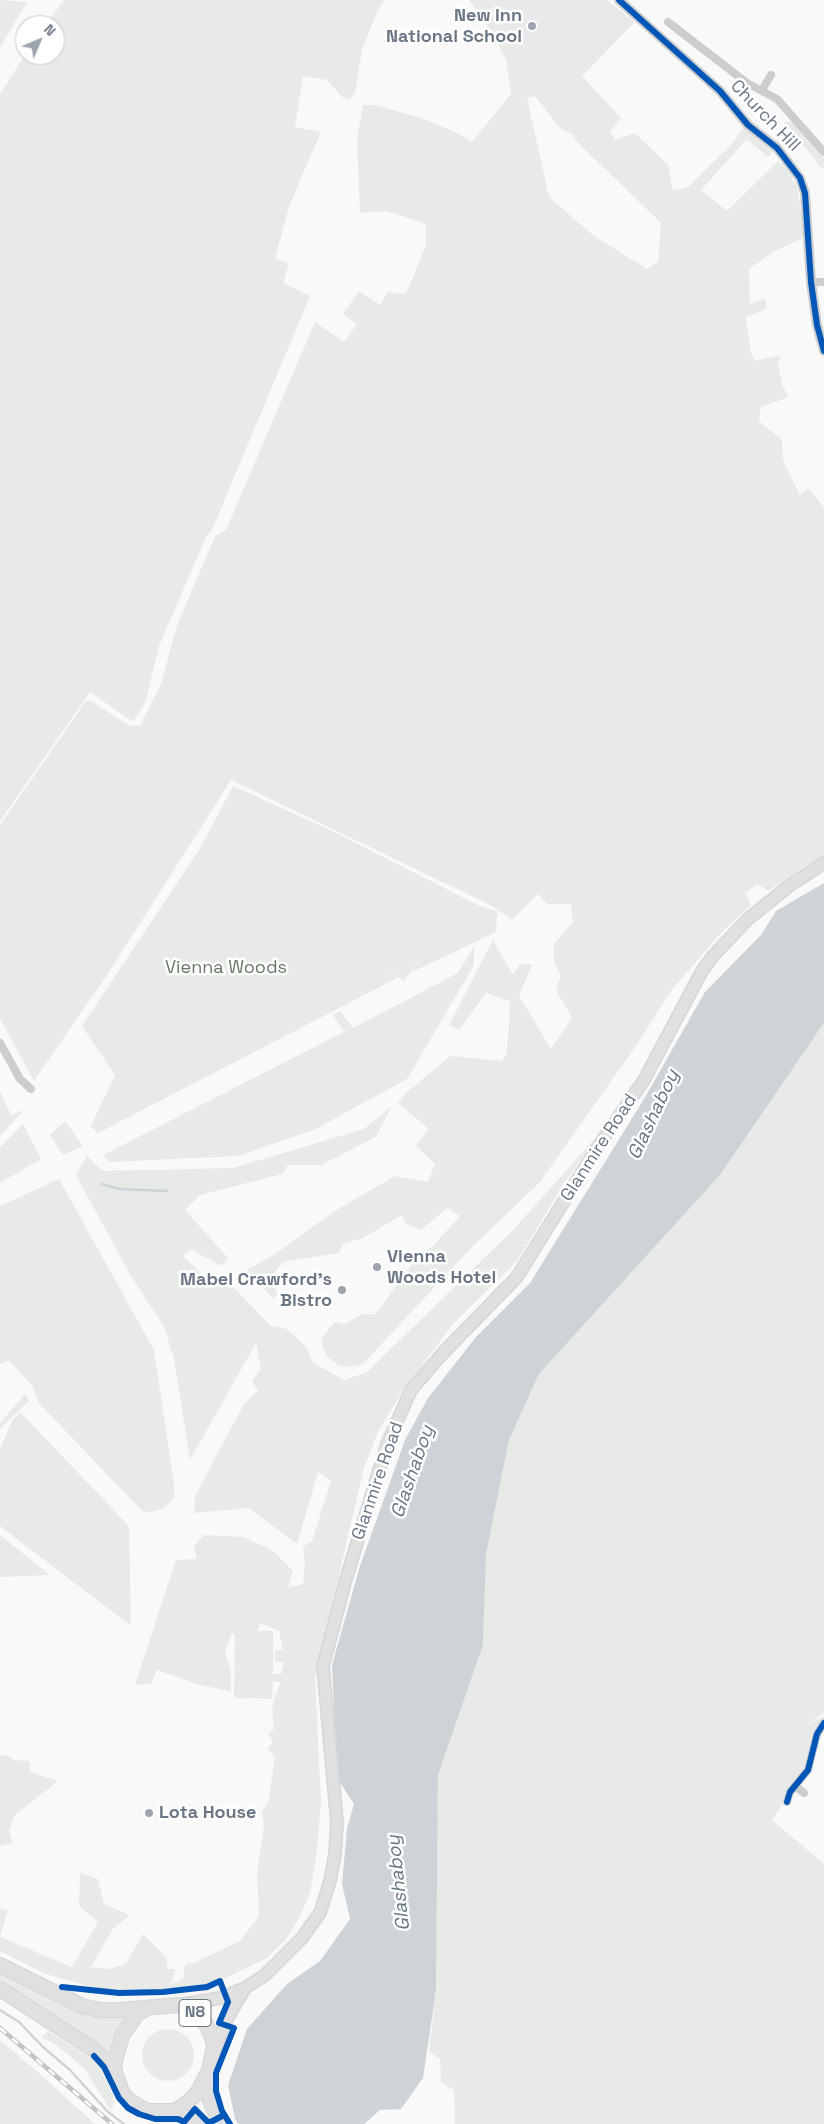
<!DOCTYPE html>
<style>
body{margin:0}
#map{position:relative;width:824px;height:2124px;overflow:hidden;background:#f9f9f9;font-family:"Space Grotesk",sans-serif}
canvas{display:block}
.north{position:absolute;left:15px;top:15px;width:50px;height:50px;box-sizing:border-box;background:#fff;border:1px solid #c4c9cf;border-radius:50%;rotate:45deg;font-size:14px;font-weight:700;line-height:20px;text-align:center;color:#6c7786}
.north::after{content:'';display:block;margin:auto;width:18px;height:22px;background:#9da4ae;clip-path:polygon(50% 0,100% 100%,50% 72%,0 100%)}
</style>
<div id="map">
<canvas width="824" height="2124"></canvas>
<div class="north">N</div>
</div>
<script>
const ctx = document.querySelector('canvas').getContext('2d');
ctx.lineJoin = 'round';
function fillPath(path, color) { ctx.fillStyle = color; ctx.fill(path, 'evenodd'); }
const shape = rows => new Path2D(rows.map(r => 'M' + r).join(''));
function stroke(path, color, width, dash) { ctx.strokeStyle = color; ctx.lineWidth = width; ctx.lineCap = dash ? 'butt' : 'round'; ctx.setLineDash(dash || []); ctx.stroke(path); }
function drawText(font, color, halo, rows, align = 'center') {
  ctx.font = font + ' "Space Grotesk",sans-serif'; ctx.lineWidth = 5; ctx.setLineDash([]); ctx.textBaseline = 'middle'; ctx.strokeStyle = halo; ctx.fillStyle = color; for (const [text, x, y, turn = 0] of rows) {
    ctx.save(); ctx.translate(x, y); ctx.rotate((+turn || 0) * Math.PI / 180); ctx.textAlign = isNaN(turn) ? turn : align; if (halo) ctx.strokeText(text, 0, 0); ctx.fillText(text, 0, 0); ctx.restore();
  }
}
fillPath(shape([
 [490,0,580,0,532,54,519,52],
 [0,2040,40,2074,95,2124,0,2124]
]), '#e8e9ea');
fillPath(shape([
 [0,0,27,2,0,47],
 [64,0,384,0,377,12,362,50,355,93,349,100,342,97,327,80,303,76,295,127,321,132,289,206,275,259,289,264,283,283,310,296,212,530,206,537,159,646,146,700,135,719,131,721,90,692,0,821,0,94,25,55,55,55,55,25,46,25],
 [469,0,490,0,519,52,532,54,580,0,607,0,635,22,582,76,621,118,610,131,615,140,635,133,668,165,673,191,688,187,731,145,744,127,772,152,768,157,747,139,701,190,727,211,778,161,788,171,797,187,805,237,773,252,749,269,750,304,765,299,767,309,746,317,751,353,755,361,780,355,778,365,783,387,789,397,761,407,759,421,782,440,783,460,800,495,808,488,824,507,824,855,768,891,757,884,746,893,751,905,719,935,670,992,640,1040,540,1182,471,1248,363,1364,348,1367,338,1365,328,1357,323,1349,321,1340,327,1331,335,1322,344,1324,363,1314,375,1315,420,1253,433,1246,460,1216,447,1208,421,1230,406,1223,402,1215,363,1238,343,1244,339,1253,288,1261,281,1264,272,1276,277,1295,273,1299,247,1270,272,1256,338,1209,395,1176,428,1182,435,1164,416,1146,429,1129,398,1103,406,1093,450,1056,502,1061,507,1053,510,1001,486,993,459,1030,449,1025,493,940,513,975,520,964,532,964,519,996,551,1049,572,1018,556,990,561,975,554,963,554,944,573,922,571,904,547,904,538,894,512,920,494,907,231,780,107,975,34,1081,0,1019,0,825,86,701,91,701,128,725,140,726,161,684,176,628,215,536,226,530,315,322,344,342,357,324,343,314,359,291,380,305,388,292,406,294,426,245,426,224,387,211,360,213,357,138,363,105,375,105,421,118,455,132,472,142,511,94,506,59,486,23],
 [535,96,559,127,576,137,573,138,661,223,658,262,647,269,594,236,549,197,527,98],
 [793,121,824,159,824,169,819,166,814,158,784,122],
 [233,786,330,830,480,906,497,911,496,932,412,972,424,954,404,981,385,969,397,978,98,1133,91,1126,115,1075,82,1026,201,847],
 [475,945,473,967,407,1079,316,1129,238,1156,110,1162,103,1155,344,1032,333,1015,340,1011,353,1028,458,973],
 [824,1023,824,1712,807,1725,824,1716,824,1722,812,1761,772,1820,824,1864,824,2124,455,2124,454,2090,441,2082,440,2059,429,2052,436,1990,438,1775,483,1645,486,1555,509,1440,539,1374,720,1175],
 [0,1091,11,1115,24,1110,0,1136],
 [392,1106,376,1137,321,1165,288,1165,282,1174,200,1195,185,1210,228,1258,222,1266,190,1249,183,1256,207,1279,230,1284,271,1326,287,1329,307,1348,313,1363,345,1380,367,1372,513,1230,596,1137,567,1179,517,1261,453,1324,400,1395,377,1434,364,1468,315,1677,321,1802,317,1850,310,1893,299,1918,286,1939,267,1958,213,1984,208,1992,188,1990,160,1995,133,1995,98,1989,46,1974,0,1951,0,1908,8,1910,0,1937,72,1967,98,1922,79,1906,80,1873,98,1879,104,1904,130,1915,113,1929,91,1967,109,1969,126,1964,143,1934,166,1957,168,1969,176,1969,170,1985,183,1979,185,1964,196,1962,240,1941,259,1916,257,1873,264,1826,262,1811,268,1803,275,1757,267,1749,273,1742,268,1733,274,1729,272,1709,280,1682,274,1682,273,1679,272,1699,234,1698,235,1634,232,1633,225,1651,231,1674,231,1692,197,1684,157,1670,151,1684,135,1685,176,1560,197,1559,194,1546,204,1535,244,1537,273,1551,293,1571,288,1588,303,1584,305,1563,303,1550,305,1545,312,1541,331,1481,318,1472,297,1544,249,1508,194,1513,195,1496,244,1404,258,1391,252,1381,261,1369,256,1343,190,1460,174,1359,164,1327,128,1271,76,1175,87,1156,103,1171,233,1168,364,1129],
 [260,1623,279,1631,283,1650,275,1651,275,1661,284,1663,281,1674,273,1674,273,1631,258,1631],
 [65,1121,83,1146,63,1155,50,1135],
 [23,1124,41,1159,0,1183,0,1147],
 [59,1179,154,1350,174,1484,174,1498,164,1508,151,1512,142,1511,38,1402,33,1387,9,1360,0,1364,0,1206],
 [25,1394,29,1401,0,1429,0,1423],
 [20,1412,129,1526,131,1626,0,1526,0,1448,13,1419],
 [0,1534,0,1535,50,1575,0,1577],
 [0,1755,8,1756,13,1760,29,1761,30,1772,58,1781,15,1815,9,1830,13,1843,0,1846],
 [0,1972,127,2016,115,2033,108,2058,0,1984],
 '142 2055a26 26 0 1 1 52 0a26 26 0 1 1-52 0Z',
 [48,2031,92,2059,100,2068,113,2095,114,2103,111,2111,84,2068,52,2042,41,2038]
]), '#e7eae7');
fillPath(shape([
 [824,883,824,1023,720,1175,539,1374,509,1440,486,1555,483,1645,438,1775,436,1990,423,2078,401,2109,380,2110,364,2124,238,2124,235,2119,228,2085,247,2029,287,1984,320,1961,350,1919,342,1884,347,1829,354,1804,337,1778,332,1665,359,1569,405,1440,428,1398,476,1337,530,1283,644,1099,705,992,761,935,776,911]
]), '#ced3d7');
stroke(shape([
 [102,1184,119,1189,167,1191],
 [0,2010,19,2022,43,2047,70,2070,108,2112,124,2124]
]), '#ced3d7', 2.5);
const secondary = shape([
 [178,2005,220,1998,245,1988,265,1975,301,1939,320,1913,330,1881,335,1854,337,1823,323,1666,346,1579,387,1444,411,1390,443,1353,517,1277,595,1151,644,1080,702,971,713,956,748,919,789,886,824,863],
 [213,2054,227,2019,245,1988]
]);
const trunk = shape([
 [0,1965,82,2006,100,2010,121,2010,178,2005,192,2011,204,2021,211,2034,214,2046,209,2070,197,2093,187,2103,175,2111,147,2111,129,2100,123,2094,116,2076,114,2065,122,2036,137,2014,148,2008],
 [0,1989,94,2050,109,2063,115,2075],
 [208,2076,210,2101,221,2124],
 [175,2111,188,2117,197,2124]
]);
stroke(secondary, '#d5d6d7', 14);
stroke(trunk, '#d5d5d6', 16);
stroke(shape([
 [668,22,747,83,777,99,824,152],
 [762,90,771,75],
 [811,282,824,282],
 [0,1043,20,1079,31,1089],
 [795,1786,804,1793],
 [787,1802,790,1792,808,1770,817,1734,824,1723]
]), '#cccdce', 8);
stroke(shape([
 [619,0,720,91,748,125,777,148,800,178,805,193,811,282,817,325,824,351]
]), '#cccdce', 10);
stroke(secondary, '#e0e0e1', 11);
stroke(trunk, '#e0e0e1', 14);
const rail = shape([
 [0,2028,112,2124]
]);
stroke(rail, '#c3c3c5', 4.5);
stroke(rail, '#fff', 2.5, [8]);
stroke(shape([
 [619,0,720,91,748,125,777,148,800,178,805,193,811,282,817,325,824,351],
 [787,1802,790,1792,808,1770,817,1734,824,1723],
 [62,1987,119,1993,163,1992,207,1987,220,1981,228,2002,219,2023,234,2028,216,2073,216,2091,222,2111,230,2124],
 [94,2056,104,2067,119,2098,128,2108,139,2114,155,2119,178,2119,184,2122,195,2109,209,2123,224,2115]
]), '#0057b8', 6);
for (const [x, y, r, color] of [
 [532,26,5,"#9da4ae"],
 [377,1267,5,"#9da4ae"],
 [342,1290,5,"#9da4ae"],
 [149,1813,5,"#9da4ae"]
]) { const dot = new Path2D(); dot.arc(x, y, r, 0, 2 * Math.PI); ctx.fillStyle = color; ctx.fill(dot); stroke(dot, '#fff', 2); }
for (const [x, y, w] of [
 [195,2013,32]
]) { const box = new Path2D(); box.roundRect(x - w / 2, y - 13.5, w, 27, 4); ctx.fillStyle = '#fff'; ctx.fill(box); stroke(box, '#6c7786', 1); }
drawText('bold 16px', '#6c7786', null, [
 ["N8",195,2013]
]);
drawText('bold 18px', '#6c7786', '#fff', [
 ["New Inn",522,16],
 ["National School",522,37],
 ["Vienna",387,1257,"left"],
 ["Woods Hotel",387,1278,"left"],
 ["Mabel Crawford's",332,1280],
 ["Bistro",332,1301],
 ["Lota House",159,1813,"left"]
], 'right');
drawText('18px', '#6c7786', '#fff', [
 ["Church Hill",765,116,46],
 ["Glanmire Road",599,1148,-57],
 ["Glanmire Road",378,1481,-71]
]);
drawText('18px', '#677966', '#fff', [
 ["Vienna Woods",226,968]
]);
drawText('italic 19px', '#687780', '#fff', [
 ["Glashaboy",654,1115,-65],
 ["Glashaboy",413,1472,-71],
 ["Glashaboy",399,1883,-96]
]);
</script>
